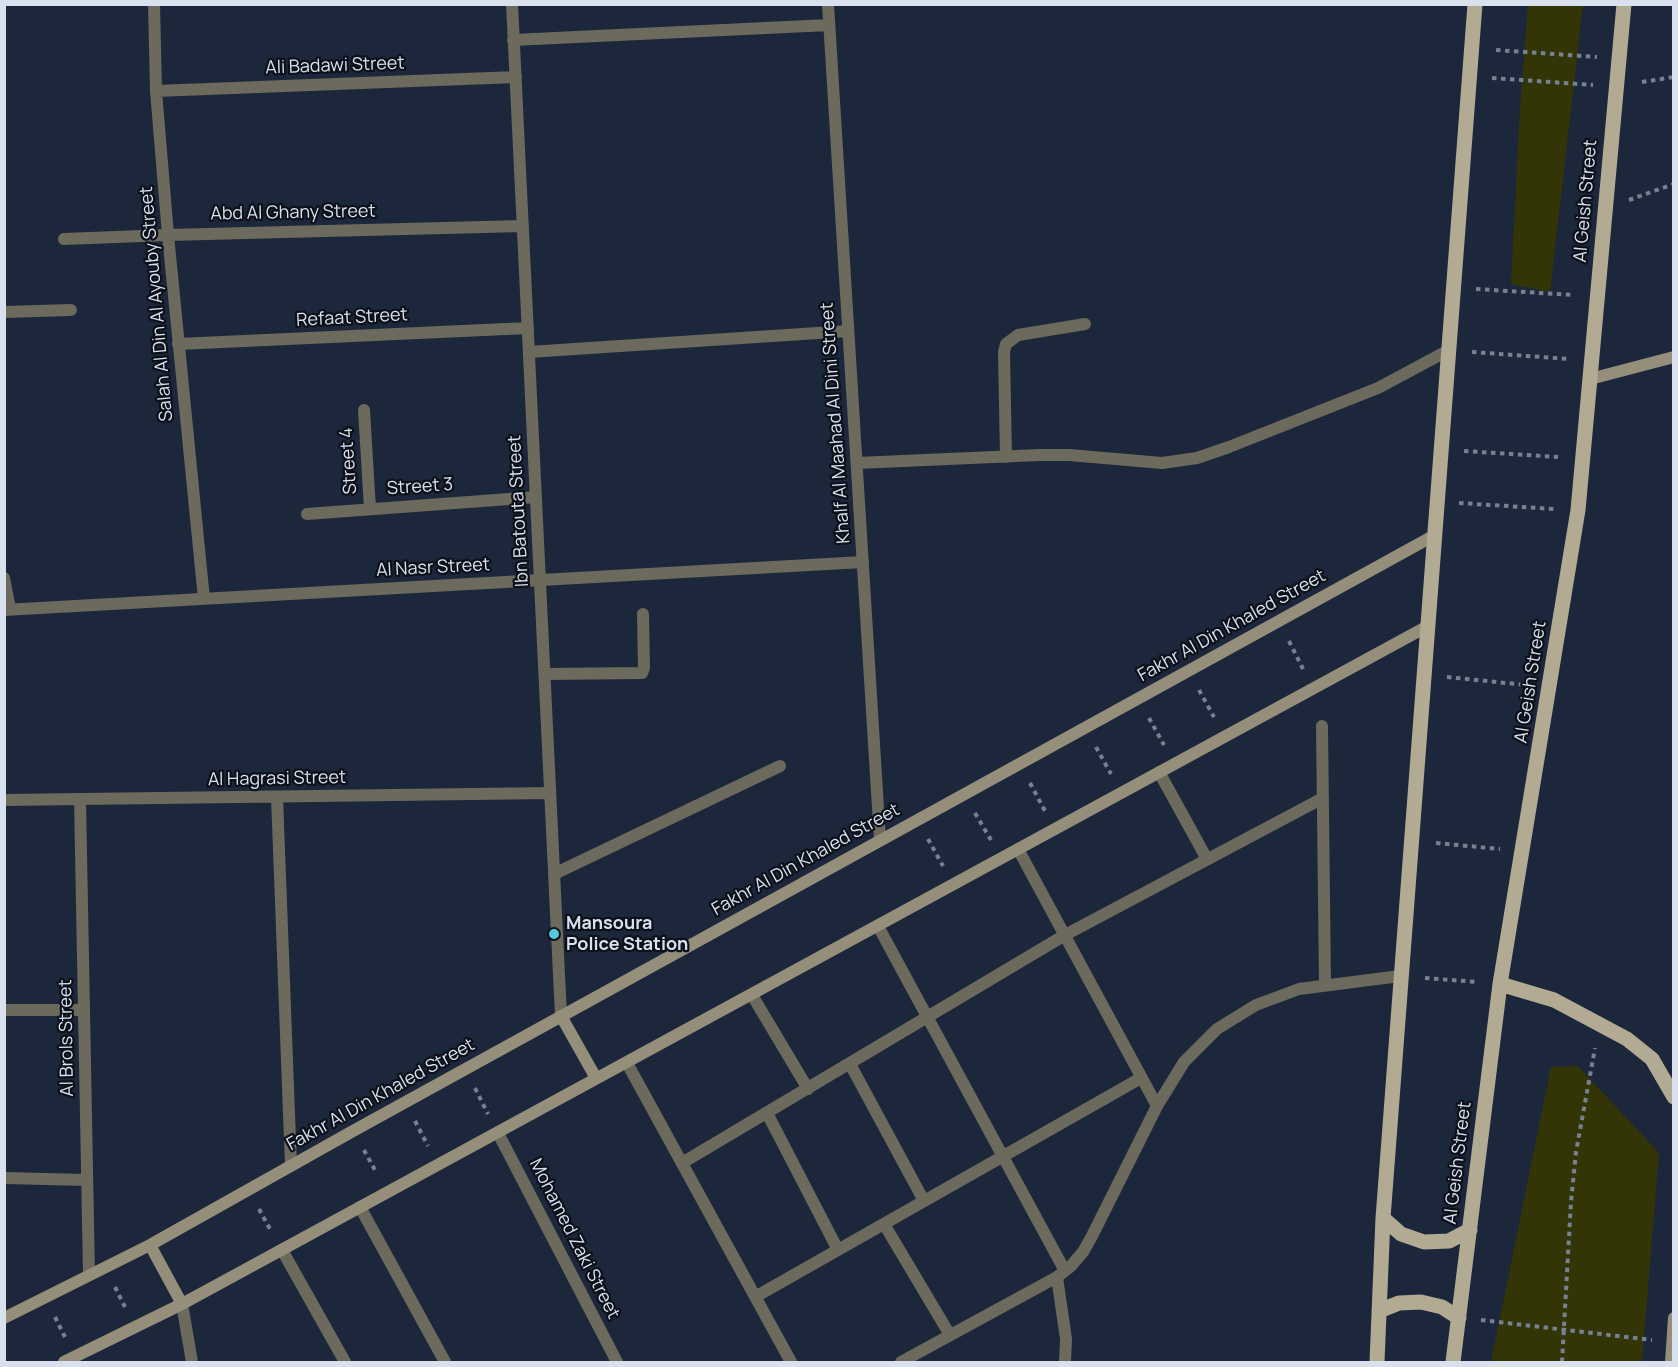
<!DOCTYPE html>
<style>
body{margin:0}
#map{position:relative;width:1678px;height:1367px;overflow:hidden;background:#1c273b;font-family:Manrope,sans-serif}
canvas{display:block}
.frame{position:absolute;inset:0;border:6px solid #d9e1ef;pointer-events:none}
</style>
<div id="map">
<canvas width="1678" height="1367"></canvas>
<div class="frame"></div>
</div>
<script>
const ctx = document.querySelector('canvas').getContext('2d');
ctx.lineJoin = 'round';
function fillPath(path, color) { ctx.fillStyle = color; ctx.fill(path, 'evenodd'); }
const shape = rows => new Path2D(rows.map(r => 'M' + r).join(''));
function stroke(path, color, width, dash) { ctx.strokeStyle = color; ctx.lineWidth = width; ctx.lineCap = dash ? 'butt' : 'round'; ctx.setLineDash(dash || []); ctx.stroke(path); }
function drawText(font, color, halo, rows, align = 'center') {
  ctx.font = font + ' Manrope,sans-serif'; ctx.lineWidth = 4.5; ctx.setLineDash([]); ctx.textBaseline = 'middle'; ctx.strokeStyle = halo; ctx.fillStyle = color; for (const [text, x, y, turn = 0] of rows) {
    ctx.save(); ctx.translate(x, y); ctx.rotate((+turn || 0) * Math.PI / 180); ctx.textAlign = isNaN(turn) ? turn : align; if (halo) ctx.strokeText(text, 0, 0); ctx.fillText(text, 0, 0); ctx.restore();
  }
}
fillPath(shape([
 [1528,5,1583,5,1550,292,1511,284,1520,107],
 [1578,1066,1659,1153,1642,1362,1491,1362,1551,1067]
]), '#333507');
stroke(shape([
 [1496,50,1597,57],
 [1492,78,1593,85],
 [1642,82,1674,77],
 [1629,200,1674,184],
 [1476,289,1573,295],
 [1472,352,1569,359],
 [1464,451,1558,457],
 [1459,503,1554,509],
 [1289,641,1303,669],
 [1447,677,1526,685],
 [1199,690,1214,717],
 [1149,718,1164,745],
 [1096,747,1111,774],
 [1030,783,1045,811],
 [975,813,991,840],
 [928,839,943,866],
 [1436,843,1500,849],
 [1425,978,1477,982],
 [475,1088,488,1114],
 [415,1121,428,1146],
 [364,1150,376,1172],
 [259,1209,271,1231],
 [115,1287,125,1307],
 [55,1317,65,1337],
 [1481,1320,1652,1340],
 [1562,1362,1571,1202,1576,1152,1595,1048]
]), '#778192', 4, [4.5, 4.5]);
stroke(shape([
 [1006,457,1004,352,1006,344,1018,335,1085,324],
 [857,463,1039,455,1069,455,1162,463,1197,458,1229,447,1378,388,1449,350],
 [545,674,642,673,644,668,643,614],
 [554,874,780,766]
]), '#6c695d', 12);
stroke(shape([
 [154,4,156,91,168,235,204,599],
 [512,4,561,1016],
 [828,4,880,840],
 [513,40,829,25],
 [156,91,516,77],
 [64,239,168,235,523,226],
 [4,312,71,310],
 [178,344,528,328],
 [529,352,848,331],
 [364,410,370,509],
 [307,514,536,497],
 [4,578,10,609],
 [4,610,863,562],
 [1322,726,1325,985],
 [1159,772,1207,859],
 [277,797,291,1166],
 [80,799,89,1275],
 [4,800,550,793],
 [1018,849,1157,1106],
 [878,926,1065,1271],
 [752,995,808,1089],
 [4,1010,84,1010],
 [627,1063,791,1362],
 [850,1064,924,1201],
 [767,1113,838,1250],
 [498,1133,617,1362],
 [682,1163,1065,935,1323,798],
 [4,1178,87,1180],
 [360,1207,445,1362],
 [884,1224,950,1335],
 [282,1250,345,1362],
 [1057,1277,1066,1339,1065,1362],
 [755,1297,1141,1078],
 [182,1304,192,1362],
 [901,1362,1057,1277,1071,1266,1083,1252,1092,1236,1157,1106,1184,1062,1217,1029,1256,1005,1299,989,1400,976]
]), '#6c695d', 12);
stroke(shape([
 [1590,379,1674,357],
 [561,1016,596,1078],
 [150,1245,182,1304],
 [4,1318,150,1245,353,1131,1435,535],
 [64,1362,182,1304,1428,626],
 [1671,1362,1674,1318]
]), '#948e7b', 12);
stroke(shape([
 [1500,984,1554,1000,1627,1039,1652,1059,1674,1097],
 [1383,1218,1401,1234,1424,1242,1449,1241,1470,1230],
 [1379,1311,1399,1303,1421,1302,1442,1307,1459,1318],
 [1377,1362,1383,1218,1475,4],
 [1453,1362,1500,984,1578,510,1624,4]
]), '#b2aa92', 15);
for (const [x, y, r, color] of [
 [554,934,6,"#53cadc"]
]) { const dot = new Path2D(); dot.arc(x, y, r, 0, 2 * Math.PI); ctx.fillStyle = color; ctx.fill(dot); stroke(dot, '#0b1019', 2); }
drawText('18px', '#d9e1ef', '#0b1019', [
 ["Ali Badawi Street",335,66,-2],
 ["Al Geish Street",1586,201,-85],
 ["Abd Al Ghany Street",293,213,-1],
 ["Salah Al Din Al Ayouby Street",157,304,-95],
 ["Refaat Street",352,318,-3],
 ["Khalf Al Maahad Al Dini Street",836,423,-94],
 ["Street 4",349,461,-94],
 ["Street 3",420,487,-4],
 ["Ibn Batouta Street",519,511,-93],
 ["Al Nasr Street",433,568,-3],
 ["Fakhr Al Din Khaled Street",1232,626,-29],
 ["Al Geish Street",1531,682,-81],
 ["Al Hagrasi Street",277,779,-1],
 ["Fakhr Al Din Khaled Street",806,860,-29],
 ["Al Brols Street",67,1038,-91],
 ["Fakhr Al Din Khaled Street",381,1095,-29],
 ["Al Geish Street",1458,1163,-83],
 ["Mohamed Zaki Street",574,1239,63]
]);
drawText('bold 18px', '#d9e1ef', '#0b1019', [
 ["Mansoura",566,924],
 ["Police Station",566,945]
], 'left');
</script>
